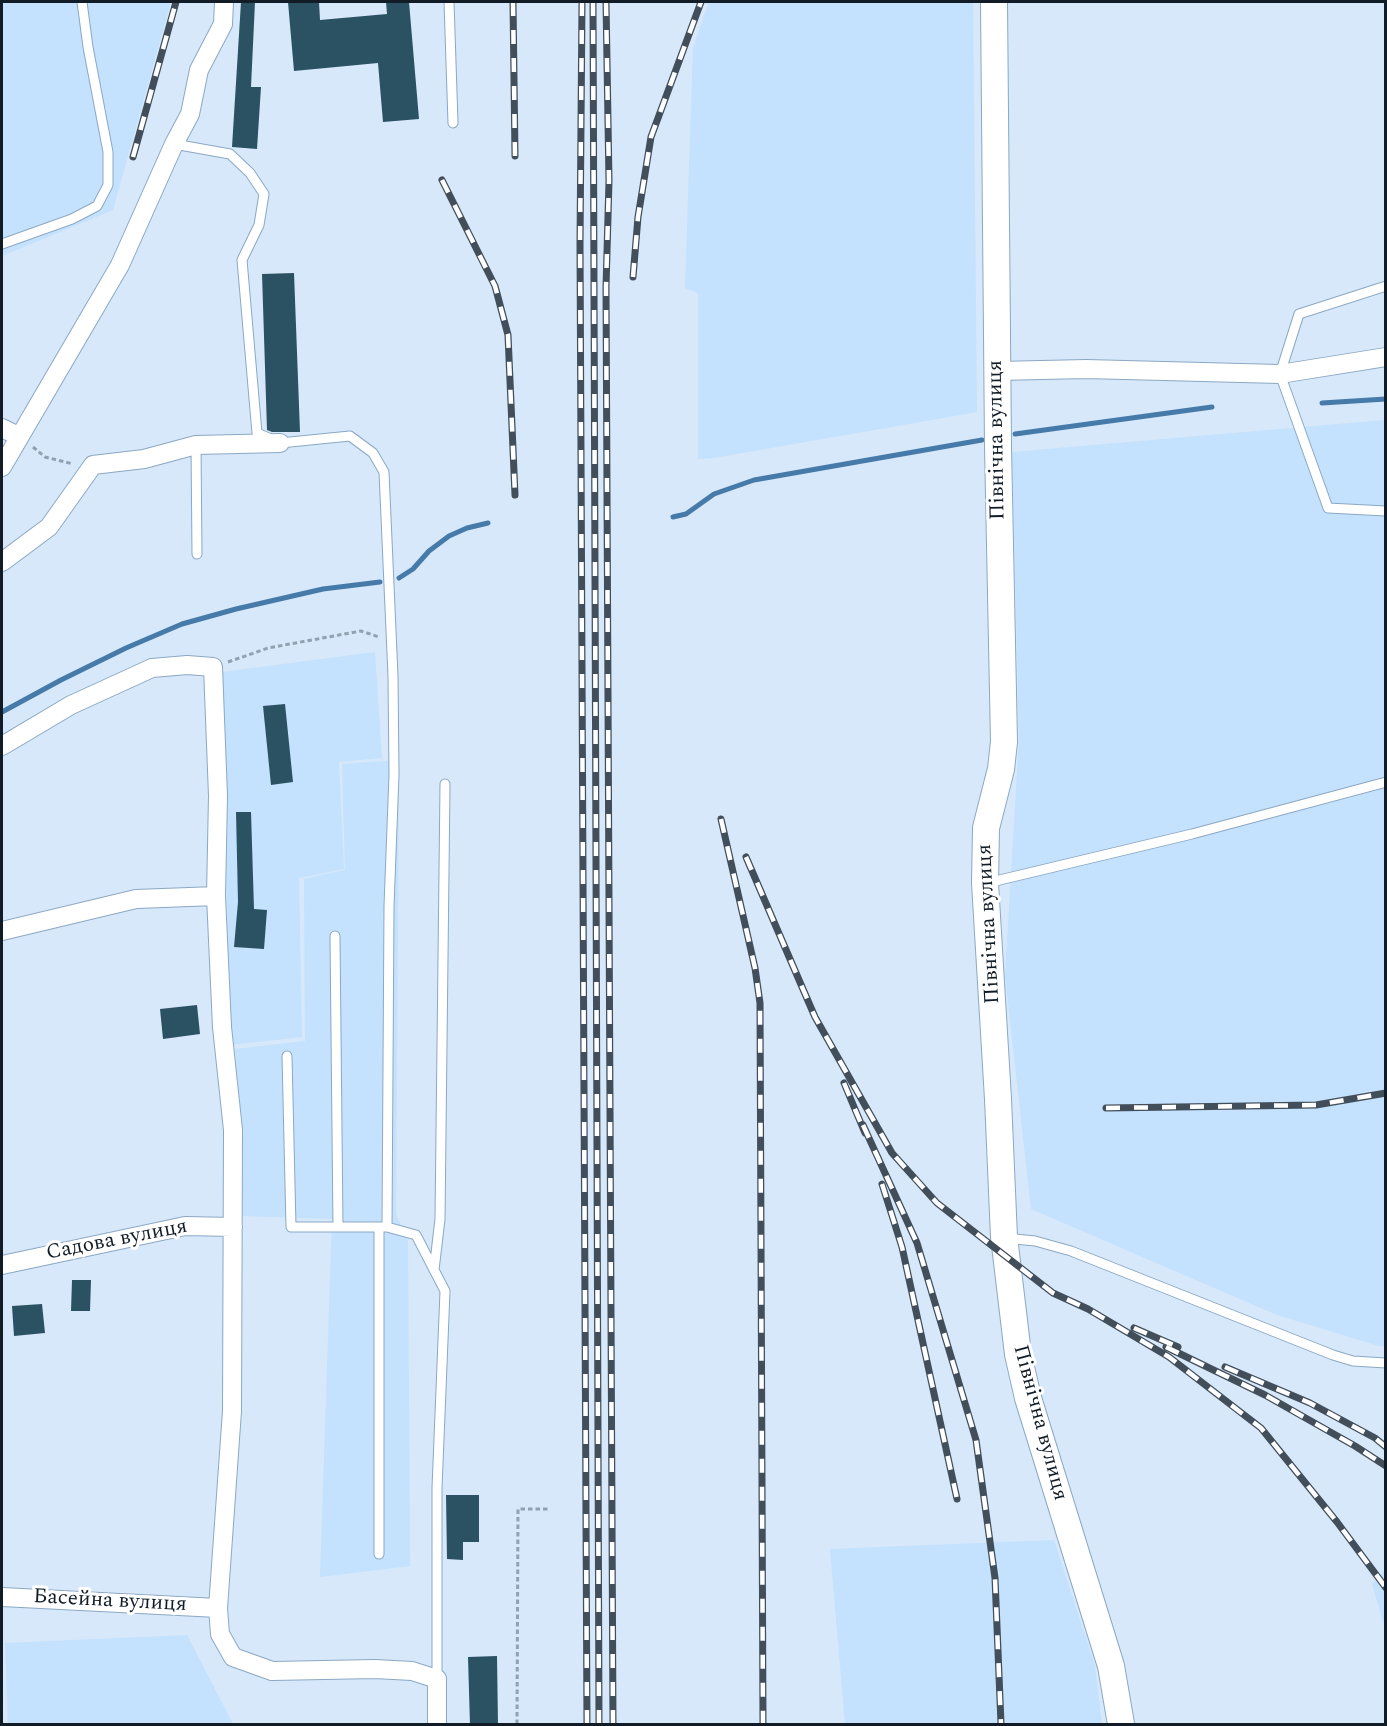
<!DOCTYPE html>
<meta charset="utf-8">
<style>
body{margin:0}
#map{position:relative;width:1387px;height:1726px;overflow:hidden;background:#d6e8fa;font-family:Spectral,serif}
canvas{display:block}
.frame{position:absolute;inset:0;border:3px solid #111c26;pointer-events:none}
</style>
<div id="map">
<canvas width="1387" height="1726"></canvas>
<div class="frame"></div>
</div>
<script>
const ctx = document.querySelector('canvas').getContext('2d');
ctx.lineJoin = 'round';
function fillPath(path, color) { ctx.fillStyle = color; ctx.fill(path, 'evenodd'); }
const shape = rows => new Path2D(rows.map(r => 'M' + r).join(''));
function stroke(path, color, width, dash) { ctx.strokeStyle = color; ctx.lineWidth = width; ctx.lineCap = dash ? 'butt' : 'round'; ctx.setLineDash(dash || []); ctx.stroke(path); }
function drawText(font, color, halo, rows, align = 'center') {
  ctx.font = font + ' Spectral,serif'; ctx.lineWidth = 6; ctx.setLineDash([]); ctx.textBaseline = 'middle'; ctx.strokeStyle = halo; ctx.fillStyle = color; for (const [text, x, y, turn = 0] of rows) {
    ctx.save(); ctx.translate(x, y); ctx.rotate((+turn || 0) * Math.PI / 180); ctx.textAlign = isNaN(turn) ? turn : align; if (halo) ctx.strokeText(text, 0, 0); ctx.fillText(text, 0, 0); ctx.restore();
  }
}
fillPath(shape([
 [2,2,171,2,113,210,2,256],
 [695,2,973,2,977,412,714,458,698,459,698,293,685,288,693,48,708,4],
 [1385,420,1385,1346,1379,1346,1277,1315,1031,1209,1005,975,1019,739,1012,452],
 [375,652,382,758,339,762,344,869,299,878,302,1037,230,1045,222,672],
 [399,760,396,1214,408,1241,410,1566,320,1577,332,1219,242,1216,235,1049,305,1041,304,879,345,870,342,764],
 [1054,1540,1095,1666,1102,1724,845,1724,830,1549],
 [1385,1569,1385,1628,1372,1584],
 [187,1635,233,1724,8,1724,5,1643]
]), '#c4e1fd');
stroke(shape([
 [1322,403,1386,399],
 [1015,434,1212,407],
 [673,517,686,514,714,494,754,480,982,440],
 [399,578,413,569,429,551,449,536,467,528,488,523],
 [2,712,61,680,126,648,182,624,236,609,323,589,380,582]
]), '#467aa9', 5);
fillPath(shape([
 [241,2,255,2,251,87,261,87,257,149,232,147],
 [288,2,319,2,320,20,387,14,386,2,409,2,419,119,383,122,378,63,294,71],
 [294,273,300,432,272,432,267,430,262,274],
 [285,704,293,782,271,785,263,706],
 [236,812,251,812,254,909,267,910,264,949,234,947,238,902],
 [197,1005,200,1034,163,1039,160,1009],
 [72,1280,91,1280,90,1311,71,1311],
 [42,1304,45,1333,14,1336,12,1306],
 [446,1495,479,1495,479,1542,463,1542,463,1560,447,1559],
 [497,1656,498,1725,470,1725,468,1657]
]), '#2b5262');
const lane = shape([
 [449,2,453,123],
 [174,144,230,154,250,173,264,194,259,225,242,260,257,433,280,443,350,436,373,453,384,472,393,676,394,775,389,906,387,1227,416,1235,445,1291,437,1488,437,1679],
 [2,244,72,219,97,206,108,185,108,152,88,47,82,2],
 [1386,286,1299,314,1280,374,1328,508,1386,511],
 [196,445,197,554],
 [987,883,1192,834,1386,782],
 [335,936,338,1227],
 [287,1056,291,1227,385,1227],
 [1005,1238,1035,1241,1071,1251,1333,1355,1353,1361,1386,1363],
 [434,1270,440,1219,445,784],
 [379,1554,379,1227]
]);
const street = shape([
 [997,371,1086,369,1280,374,1386,357],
 [2,428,18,436],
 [2,467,120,265,174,144,190,114,199,70,223,24,224,2],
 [2,562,49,527,93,465,144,459,196,445,280,443],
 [2,746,71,705,152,668,187,665,213,667,218,796,216,896,222,1027,233,1130,232,1411,218,1608,220,1634,233,1657,272,1671,375,1669,412,1671,437,1679,437,1724],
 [2,931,136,899,216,896],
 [2,1265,185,1226,233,1227],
 [2,1597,218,1608]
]);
const secondary = shape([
 [994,2,998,446,1004,742,1001,769,986,828,985,883,998,1099,1004,1237,1018,1354,1028,1398,1111,1666,1121,1724]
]);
stroke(lane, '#8ba8c4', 11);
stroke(street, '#8ba8c4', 20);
stroke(secondary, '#8ba8c4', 28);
stroke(shape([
 [33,447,45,457,73,464],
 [228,662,268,648,361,631,379,637],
 [517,1724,518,1509,549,1509]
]), '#91a1b0', 3, [4.5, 3]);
stroke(lane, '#fff', 9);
stroke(street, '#fff', 18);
stroke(secondary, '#fff', 26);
const rail = shape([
 [513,2,515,156],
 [582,2,580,244,587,1724],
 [593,2,599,1724],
 [606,2,609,181,606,287,613,1724],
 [133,157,176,2],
 [442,180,495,286,508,335,515,495],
 [633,277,638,217,651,137,701,2],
 [721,819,755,968,760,1003,763,1724],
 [746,857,815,1017,892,1153,937,1203,1053,1293,1088,1309,1169,1357,1261,1428,1337,1522,1386,1588],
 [844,1083,865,1133],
 [1106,1108,1316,1105,1386,1093],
 [863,1125,917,1243,976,1440,995,1578,1001,1724],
 [882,1184,902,1247,957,1499],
 [1134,1328,1178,1347],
 [1166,1347,1265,1395,1355,1446,1386,1466],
 [1225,1367,1310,1403,1375,1438,1386,1447]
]);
stroke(rail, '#424e5a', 7);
stroke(rail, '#fff', 4.5, [14]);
drawText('21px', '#111c26', '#fff', [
 ["Північна вулиця",998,440,-91],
 ["Північна вулиця",990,924,-93],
 ["Садова вулиця",117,1241,-11],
 ["Північна вулиця",1039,1423,75],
 ["Басейна вулиця",110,1602,3]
]);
</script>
